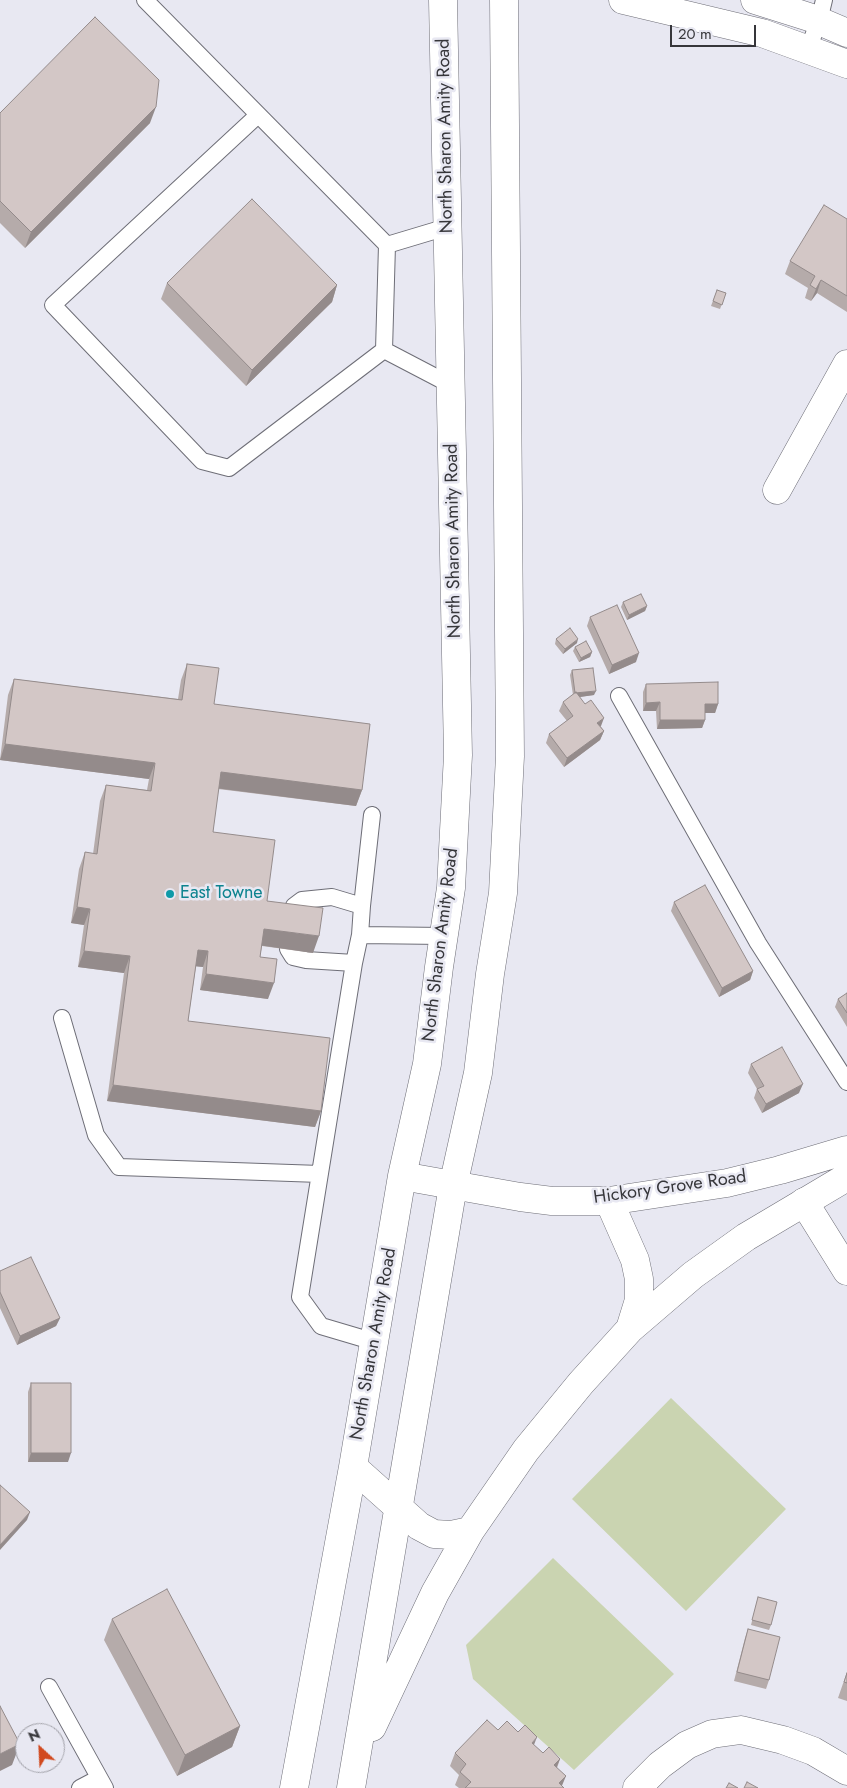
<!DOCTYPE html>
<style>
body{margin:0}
#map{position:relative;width:847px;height:1788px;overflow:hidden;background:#e8e8f2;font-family:Jost,sans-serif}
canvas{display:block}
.north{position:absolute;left:15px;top:1723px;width:50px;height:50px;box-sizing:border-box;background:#e8e8f2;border:1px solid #a1a1a8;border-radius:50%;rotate:335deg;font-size:14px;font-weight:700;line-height:20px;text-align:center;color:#36363a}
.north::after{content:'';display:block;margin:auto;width:18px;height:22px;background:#d1491e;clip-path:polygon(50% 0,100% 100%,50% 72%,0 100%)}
.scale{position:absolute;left:670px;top:25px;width:86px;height:22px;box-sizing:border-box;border:2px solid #36363a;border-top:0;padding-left:6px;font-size:15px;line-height:18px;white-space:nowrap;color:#36363a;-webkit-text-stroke:4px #e8e8f2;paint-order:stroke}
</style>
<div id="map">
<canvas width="847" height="1788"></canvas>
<div class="north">N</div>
<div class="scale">20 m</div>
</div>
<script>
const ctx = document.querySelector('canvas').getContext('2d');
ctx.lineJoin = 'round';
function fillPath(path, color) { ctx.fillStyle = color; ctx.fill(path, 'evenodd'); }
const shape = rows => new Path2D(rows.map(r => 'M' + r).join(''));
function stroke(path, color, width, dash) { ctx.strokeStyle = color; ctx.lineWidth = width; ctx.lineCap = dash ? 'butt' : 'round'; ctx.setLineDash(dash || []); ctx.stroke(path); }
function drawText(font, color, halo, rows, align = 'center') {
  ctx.font = font + ' Jost,sans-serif'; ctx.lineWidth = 5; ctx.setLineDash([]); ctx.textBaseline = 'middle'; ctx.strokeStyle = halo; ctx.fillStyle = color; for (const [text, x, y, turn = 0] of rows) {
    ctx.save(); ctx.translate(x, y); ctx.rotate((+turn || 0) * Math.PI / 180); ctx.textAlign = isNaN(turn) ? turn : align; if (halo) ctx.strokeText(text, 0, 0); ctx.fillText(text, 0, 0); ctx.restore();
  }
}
fillPath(shape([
 [671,1398,786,1509,686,1611,572,1499],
 [553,1558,674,1674,574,1770,473,1679,466,1645]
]), '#cad4b1');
const lane = shape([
 [145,0,387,245,447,227],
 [808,49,819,21,824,0],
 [258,115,53,305,202,461,229,468,384,350,387,245],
 [384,350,451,385],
 [619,696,758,943,847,1082],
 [362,906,372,815],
 [287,921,294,906,302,900,332,897,362,906,360,935],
 [288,949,293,957,306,960,354,963],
 [62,1018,96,1135,119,1167,320,1174],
 [375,1342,321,1326,300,1297,354,963,360,935,444,936],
 [49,1687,105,1788],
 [80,1788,99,1778]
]);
const street = shape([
 [777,490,847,364],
 [804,1202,847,1271],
 [637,1788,660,1765,687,1745,712,1734,741,1730,783,1740,813,1751,847,1771]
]);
const secondary = shape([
 [623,0,762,33,847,64],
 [755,0,812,18,847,33],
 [402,1176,520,1197,552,1201,609,1201,727,1183,780,1170,847,1150],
 [609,1201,635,1260,639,1279,639,1300,630,1329],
 [353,1467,419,1526,434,1534,451,1535,470,1531],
 [372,1727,435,1593,470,1531,526,1450,581,1383,630,1329,693,1275,746,1237,847,1177],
 [294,1788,353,1467,402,1176,427,1064,439,967,451,888,458,755,443,0],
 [351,1788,453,1186,478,1073,490,974,503,893,510,756,504,0]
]);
stroke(lane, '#6e6e77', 18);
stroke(street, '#6e6e77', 29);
stroke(secondary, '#6e6e77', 29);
stroke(lane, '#fff', 16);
stroke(street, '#fff', 28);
stroke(secondary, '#fff', 28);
fillPath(shape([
 [0,113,150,123,25,248,0,223],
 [847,219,847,312,817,293,811,301,805,298,808,288,785,274,790,261],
 [167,283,337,285,332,302,246,386,161,299],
 [717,290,726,293,720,309,711,306],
 [623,602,647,606,645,611,627,620,621,607],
 [590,617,636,662,609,674,587,626],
 [556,639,577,643,563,654,555,644],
 [575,647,592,652,590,657,579,662,573,651],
 [187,664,214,704,362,790,356,806,218,789,213,832,267,901,313,953,262,946,260,957,268,999,200,990,203,967,196,966,188,1021,321,1111,315,1127,107,1101,124,973,78,967,84,925,71,923,79,869,85,852,93,854,100,801,106,785,147,790,149,779,0,760,8,695,14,679,178,699,181,680],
 [572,670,594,695,579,697,604,731,600,740,564,767,546,743,549,734,567,721,559,711,563,702,573,695,570,675],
 [646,684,718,704,715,713,705,713,705,720,702,728,657,729,656,711,643,711,643,692],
 [674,902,753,971,750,980,719,997,671,911],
 [847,993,847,1027,835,1007,838,999],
 [751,1064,799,1093,762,1113,754,1098,757,1089,748,1073],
 [0,1271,60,1318,56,1326,17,1345,0,1308],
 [31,1383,68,1462,28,1462,28,1392],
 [758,1597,771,1625,769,1630,751,1625],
 [112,1619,240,1726,232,1747,177,1776,104,1640],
 [748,1629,769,1680,766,1689,734,1681,745,1638],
 [847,1672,847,1701,838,1698],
 [498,1730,518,1732,543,1753,560,1759,557,1768,562,1786,564,1788,459,1788,455,1785,459,1775,450,1766,455,1753]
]), '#b5abaa');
fillPath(shape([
 [156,107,150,123,25,248,31,232],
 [821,280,817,293,811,301,816,289],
 [337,285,332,302,246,386,252,370],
 [647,606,645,611,627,620,629,615],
 [578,639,577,643,563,654,565,649],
 [592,652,590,657,579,662,581,658],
 [639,653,636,662,609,674,612,665],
 [596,691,594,695,573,698,575,693],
 [660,702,656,711,643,711,646,703],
 [705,704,718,704,715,713,702,713],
 [604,718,601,726,594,732,597,723],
 [660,720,705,720,702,728,657,729],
 [604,731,600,740,564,767,567,758],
 [5,744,155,763,149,779,0,760],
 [221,772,362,790,356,806,215,788],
 [77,907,90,909,84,925,71,923],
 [264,929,319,936,313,953,258,945],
 [198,950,208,951,203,967,192,966],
 [84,951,130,956,124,973,78,967],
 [753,971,750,980,719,997,722,988],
 [206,974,274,983,268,999,200,990],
 [803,1084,799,1093,762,1113,766,1104],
 [113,1085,321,1111,315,1127,107,1101],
 [60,1318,56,1326,17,1345,20,1336],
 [31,1453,71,1453,68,1462,28,1462],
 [30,1512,27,1520,0,1550,0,1545],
 [240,1726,232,1747,177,1776,185,1755],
 [537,1737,532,1750,532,1743],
 [20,1744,12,1765,0,1771,0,1754],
 [560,1759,555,1771,554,1765],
 [566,1776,561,1788,559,1783]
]), '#948b8b');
const building = shape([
 [95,17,159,80,156,107,31,232,0,201,0,113,95,17],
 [252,199,337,285,252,370,167,283,252,199],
 [824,205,847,219,847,296,821,280,816,289,810,285,815,276,790,261,824,205],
 [717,290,726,293,722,305,713,301,717,290],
 [641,594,647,606,629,615,623,602,641,594],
 [617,605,639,653,612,665,590,617,617,605],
 [570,628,578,639,565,649,556,639,570,628],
 [586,641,592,652,581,658,575,647,586,641],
 [187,664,219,668,214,704,370,724,362,790,221,772,213,832,275,840,267,901,323,908,319,936,264,929,260,957,277,959,274,983,206,974,208,951,198,950,188,1021,330,1038,321,1111,113,1085,130,956,84,951,90,909,77,907,85,852,97,854,106,785,151,791,155,763,5,744,14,679,182,700,187,664],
 [593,668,596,691,575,693,572,670,593,668],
 [718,682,718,704,705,704,705,720,660,720,660,702,646,703,646,684,718,682],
 [576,692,585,704,591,700,604,718,597,723,604,731,567,758,549,734,573,716,563,702,576,692],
 [705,885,753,971,722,988,674,902,705,885],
 [847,993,847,1013,838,999,847,993],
 [782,1047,803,1084,766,1104,757,1089,764,1086,751,1064,782,1047],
 [31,1257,60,1318,20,1336,0,1292,0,1271,31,1257],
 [31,1383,71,1383,71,1453,31,1453,31,1383],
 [0,1485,30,1512,0,1545,0,1485],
 [167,1589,240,1726,185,1755,112,1619,167,1589],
 [758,1597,777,1602,771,1625,752,1620,758,1597],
 [748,1629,780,1637,769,1680,737,1672,748,1629],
 [847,1673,847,1683,844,1682,847,1673],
 [0,1706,20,1744,0,1754,0,1706],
 [487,1720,498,1730,507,1721,518,1732,525,1725,537,1737,532,1743,543,1753,549,1747,560,1759,554,1765,566,1776,559,1783,564,1788,465,1788,471,1782,460,1772,466,1764,455,1753,487,1720],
 [747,1782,758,1788,744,1788,747,1782],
 [729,1783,738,1788,726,1788,729,1783]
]);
fillPath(building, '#d3c7c6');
stroke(building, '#948b8b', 1);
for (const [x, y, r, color] of [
 [170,894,5,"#0f9aa8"]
]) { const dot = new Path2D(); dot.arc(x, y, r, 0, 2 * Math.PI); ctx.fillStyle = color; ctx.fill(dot); stroke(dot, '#e8e8f2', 2); }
drawText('18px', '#36363a', '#e8e8f2', [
 ["North Sharon Amity Road",446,136,-91],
 ["North Sharon Amity Road",454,541,-91],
 ["North Sharon Amity Road",441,945,-83],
 ["Hickory Grove Road",670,1188,-8],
 ["North Sharon Amity Road",374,1344,-80]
]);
drawText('18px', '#0d838f', '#e8e8f2', [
 ["East Towne",180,894]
], 'left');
</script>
